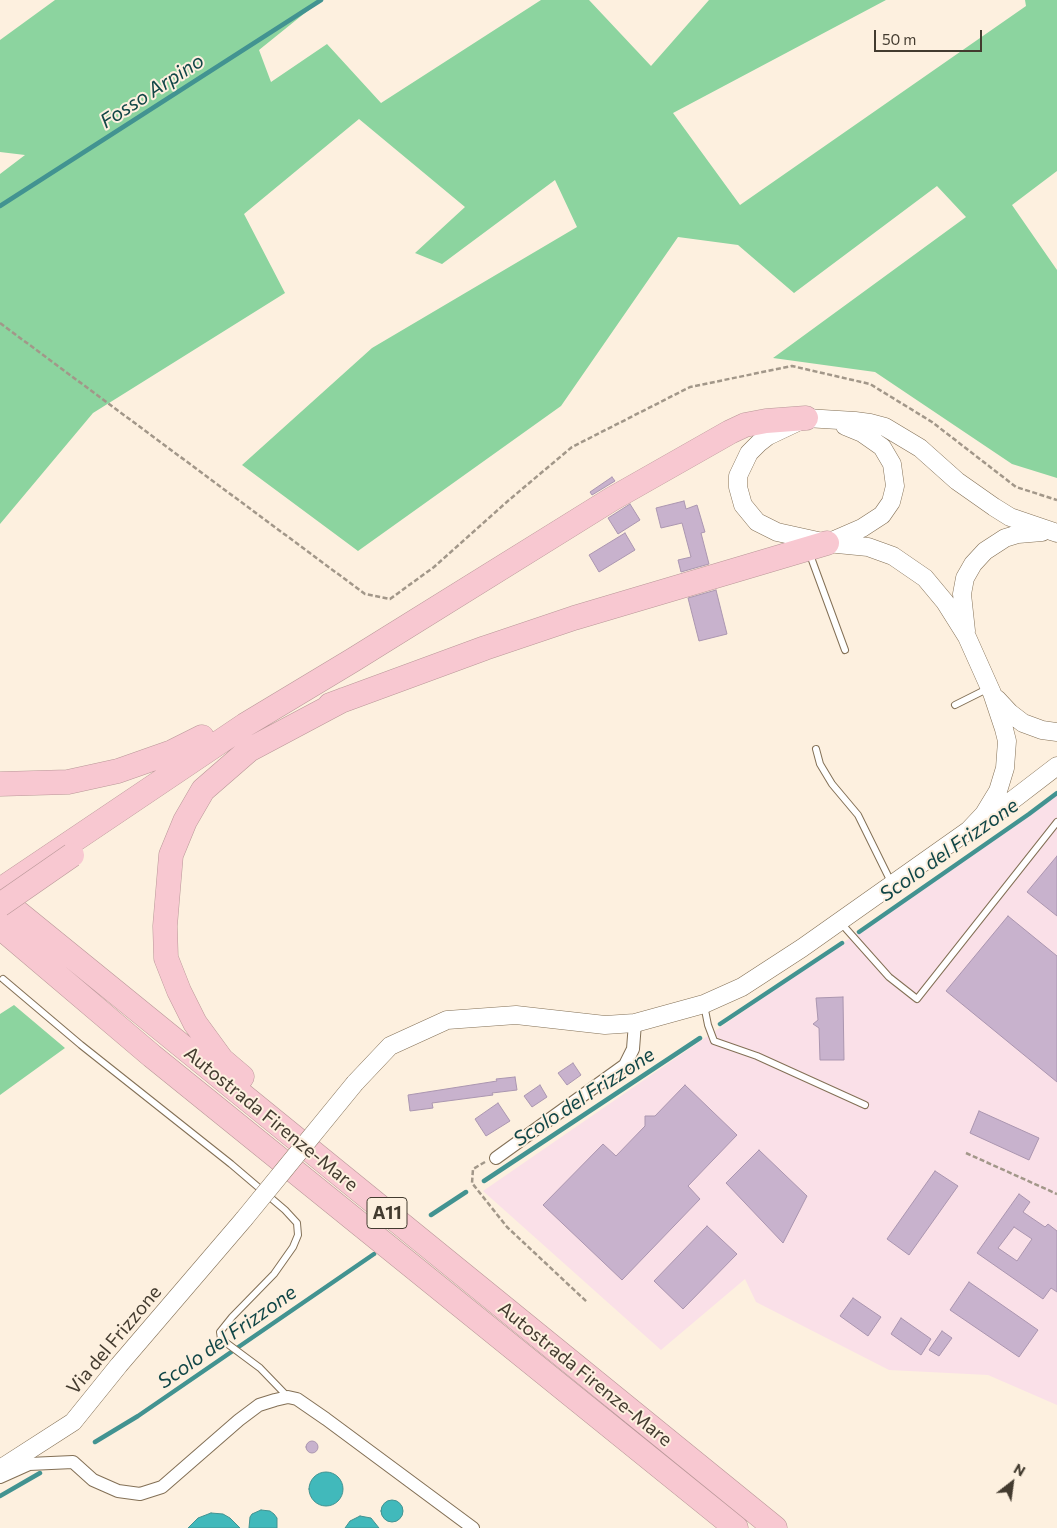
<!DOCTYPE html>
<style>
body{margin:0}
#map{position:relative;width:1057px;height:1528px;overflow:hidden;background:#fdf0df;font-family:Commissioner,sans-serif}
canvas{display:block}
.north{position:absolute;left:987px;top:1458px;width:50px;height:50px;-webkit-text-stroke:4px #fdf0df;paint-order:stroke;rotate:30deg;font-size:14px;font-weight:700;line-height:20px;text-align:center;color:#433b2f}
.north::after{content:'';display:block;margin:auto;width:18px;height:22px;background:#433b2f;clip-path:polygon(50% 0,100% 100%,50% 72%,0 100%)}
.scale{position:absolute;left:874px;top:30px;width:108px;height:22px;box-sizing:border-box;border:2px solid #433b2f;border-top:0;padding-left:6px;font-size:15px;line-height:18px;white-space:nowrap;color:#433b2f;-webkit-text-stroke:4px #fdf0df;paint-order:stroke}
</style>
<div id="map">
<canvas width="1057" height="1528"></canvas>
<div class="north">N</div>
<div class="scale">50 m</div>
</div>
<script>
const ctx = document.querySelector('canvas').getContext('2d');
ctx.lineJoin = 'round';
function fillPath(path, color) { ctx.fillStyle = color; ctx.fill(path, 'evenodd'); }
const shape = rows => new Path2D(rows.map(r => 'M' + r).join(''));
function stroke(path, color, width, dash) { ctx.strokeStyle = color; ctx.lineWidth = width; ctx.lineCap = dash ? 'butt' : 'round'; ctx.setLineDash(dash || []); ctx.stroke(path); }
function drawText(font, color, halo, rows, align = 'center') {
  ctx.font = font + ' Commissioner,sans-serif'; ctx.lineWidth = 4; ctx.setLineDash([]); ctx.textBaseline = 'middle'; ctx.strokeStyle = halo; ctx.fillStyle = color; for (const [text, x, y, turn = 0] of rows) {
    ctx.save(); ctx.translate(x, y); ctx.rotate((+turn || 0) * Math.PI / 180); ctx.textAlign = isNaN(turn) ? turn : align; if (halo) ctx.strokeText(text, 0, 0); ctx.fillText(text, 0, 0); ctx.restore();
  }
}
fillPath(shape([
 [1057,795,1057,1405,988,1375,889,1370,756,1302,745,1279,661,1350,483,1191]
]), '#fae0e8');
fillPath(shape([
 [55,0,321,0,259,50,271,82,327,44,381,103,541,0,589,0,651,66,709,0,886,0,673,113,740,205,1026,6,1025,0,1057,0,1057,171,1012,205,1057,270,1057,478,1012,464,875,372,773,358,966,217,937,186,794,293,738,245,678,237,561,406,358,551,242,465,372,348,577,227,555,180,442,264,415,253,465,207,359,119,244,214,285,293,93,413,0,524,0,174,25,155,0,152,0,40],
 [14,1005,65,1048,0,1095,0,1014]
]), '#8cd49f');
const water = shape([
 '309 1489a17 17 0 1 1 34 0a17 17 0 1 1-34 0Z',
 '381 1511a11 11 0 1 1 22 0a11 11 0 1 1-22 0Z',
 [261,1510,270,1511,274,1514,277,1518,277,1528,249,1528,250,1517,252,1514,261,1510],
 [211,1513,223,1514,230,1518,240,1528,188,1528,198,1518,211,1513],
 [360,1516,371,1518,379,1528,345,1528,350,1521,360,1516]
]);
fillPath(water, '#41b9bb');
stroke(water, '#429391', 1);
stroke(shape([
 [0,206,321,0],
 [859,932,1029,814,1057,793],
 [720,1024,842,943],
 [484,1181,700,1038],
 [431,1215,466,1192],
 [95,1442,138,1416,374,1254],
 [0,1496,40,1473]
]), '#429391', 4.5);
const building = shape([
 [612,477,615,481,592,495,590,492,612,477],
 [684,501,686,509,697,505,705,532,701,533,709,564,681,572,678,560,691,557,682,523,661,528,656,508,684,501],
 [630,504,640,520,618,534,608,518,630,504],
 [625,533,635,550,599,572,589,555,625,533],
 [716,590,727,634,699,641,688,598,716,590],
 [1057,856,1057,916,1027,892,1057,856],
 [1008,916,1057,956,1057,1082,946,991,1008,916],
 [843,997,844,1060,820,1060,819,1028,813,1024,818,1020,816,998,843,997],
 [573,1063,581,1075,567,1085,558,1073,573,1063],
 [515,1077,517,1090,492,1093,493,1095,432,1103,433,1108,410,1111,408,1095,497,1081,496,1079,515,1077],
 [540,1085,547,1097,532,1107,524,1096,540,1085],
 [685,1085,737,1135,688,1186,700,1199,622,1280,543,1205,603,1144,616,1156,645,1126,645,1116,655,1116,685,1085],
 [498,1103,510,1121,486,1136,475,1119,498,1103],
 [979,1111,1039,1138,1029,1160,970,1133,979,1111],
 [759,1150,807,1196,783,1243,726,1183,759,1150],
 [935,1171,958,1186,909,1255,887,1239,935,1171],
 [1019,1194,1030,1202,1023,1212,1045,1227,1048,1224,1057,1231,1057,1292,1051,1288,1043,1299,977,1253,1019,1194],
 [1014,1227,1032,1239,1017,1261,998,1248,1014,1227],
 [707,1226,737,1254,683,1309,654,1281,707,1226],
 [969,1282,1038,1330,1019,1357,950,1310,969,1282],
 [853,1298,881,1317,868,1336,840,1316,853,1298],
 [901,1318,931,1339,921,1355,891,1334,901,1318],
 [942,1331,952,1338,939,1356,929,1350,942,1331],
 '306 1447a6 6 0 1 1 12 0a6 6 0 1 1-12 0Z'
]);
fillPath(building, '#c8b2cd');
stroke(building, '#ab96b0', 1);
const lane = shape([
 [809,552,845,650],
 [955,705,989,688],
 [816,749,820,764,832,784,858,815,892,884],
 [840,922,889,977,917,999,1057,822],
 [3,979,81,1045,231,1164,285,1210,297,1223,298,1235,293,1247,274,1274,232,1317,220,1332,221,1339,260,1368,288,1397],
 [704,1005,708,1025,714,1041,757,1056,865,1105]
]);
const street = shape([
 [496,1158,625,1065,633,1049,635,1023],
 [0,1477,29,1464,73,1462,93,1480,118,1491,140,1494,162,1487,239,1420,259,1405,275,1400,288,1397,297,1399,326,1419,473,1528]
]);
const secondary = shape([
 [832,541,862,528,882,515,891,502,895,486,892,464,882,447,862,433,845,426],
 [966,631,962,594,965,578,973,564,985,551,1005,538,1018,534,1042,532],
 [997,699,1010,713,1023,723,1042,730,1057,732],
 [969,830,984,814,998,791,1005,768,1007,741,1004,729,992,693,967,637,945,602,925,578,893,556,868,547,827,543,777,532,757,522,743,505,738,487,738,476,749,453,759,443,768,436,806,418,855,421,870,423,885,427,920,448,957,481,994,507,1010,517,1057,533],
 [355,1083,390,1046,447,1020,516,1015,605,1025,635,1023,704,1004,742,987,802,948,969,830,997,812,1057,766],
 [0,1469,73,1422,119,1365,244,1219]
]);
const highway = shape([
 [330,705,485,648,574,618,827,543],
 [0,784,68,782,118,771,172,752,202,737],
 [0,890,245,725,353,660,612,499,730,432,745,425,766,421,806,418],
 [0,898,775,1528],
 [0,927,152,1056,736,1528],
 [242,1077,222,1060,195,1023,179,991,166,958,165,926,171,855,185,821,203,790,249,750,343,700]
]);
stroke(lane, '#837056', 8);
stroke(street, '#837056', 14);
stroke(secondary, '#837056', 19);
stroke(highway, '#b99798', 25);
stroke(shape([
 [0,323,365,594,390,599,434,567,509,500,572,447,690,387,792,366,870,384,932,422,1016,487,1057,500],
 [966,1153,1057,1194],
 [485,1162,473,1169,472,1183,507,1227,587,1302]
]), '#a29789', 2.5, [5, 2.5]);
stroke(lane, '#fff', 6);
stroke(street, '#fff', 12);
stroke(secondary, '#fff', 18);
stroke(highway, '#f8c8d1', 24);
const secondaryBridge = shape([
 [244,1219,355,1083]
]);
const highwayBridge = shape([
 [0,905,72,855]
]);
stroke(secondaryBridge, '#837056', 19, []);
stroke(highwayBridge, '#b99798', 25, []);
stroke(secondaryBridge, '#fff', 18);
stroke(highwayBridge, '#f8c8d1', 24);
for (const [x, y, w] of [
 [387,1213,40]
]) { const box = new Path2D(); box.roundRect(x - w / 2, y - 15.5, w, 31, 4); ctx.fillStyle = '#fdf0df'; ctx.fill(box); stroke(box, '#433b2f', 1); }
drawText('bold 18px', '#433b2f', null, [
 ["A11",387,1213]
]);
drawText('19px', '#433b2f', '#fdf0df', [
 ["Autostrada Firenze-Mare",271,1119,39],
 ["Via del Frizzone",114,1340,-50],
 ["Autostrada Firenze-Mare",585,1374,39]
]);
drawText('italic 20px', '#114647', '#fdf0df', [
 ["Fosso Arpino",152,91,-33],
 ["Scolo del Frizzone",949,850,-35],
 ["Scolo del Frizzone",584,1097,-33],
 ["Scolo del Frizzone",227,1337,-35]
]);
</script>
